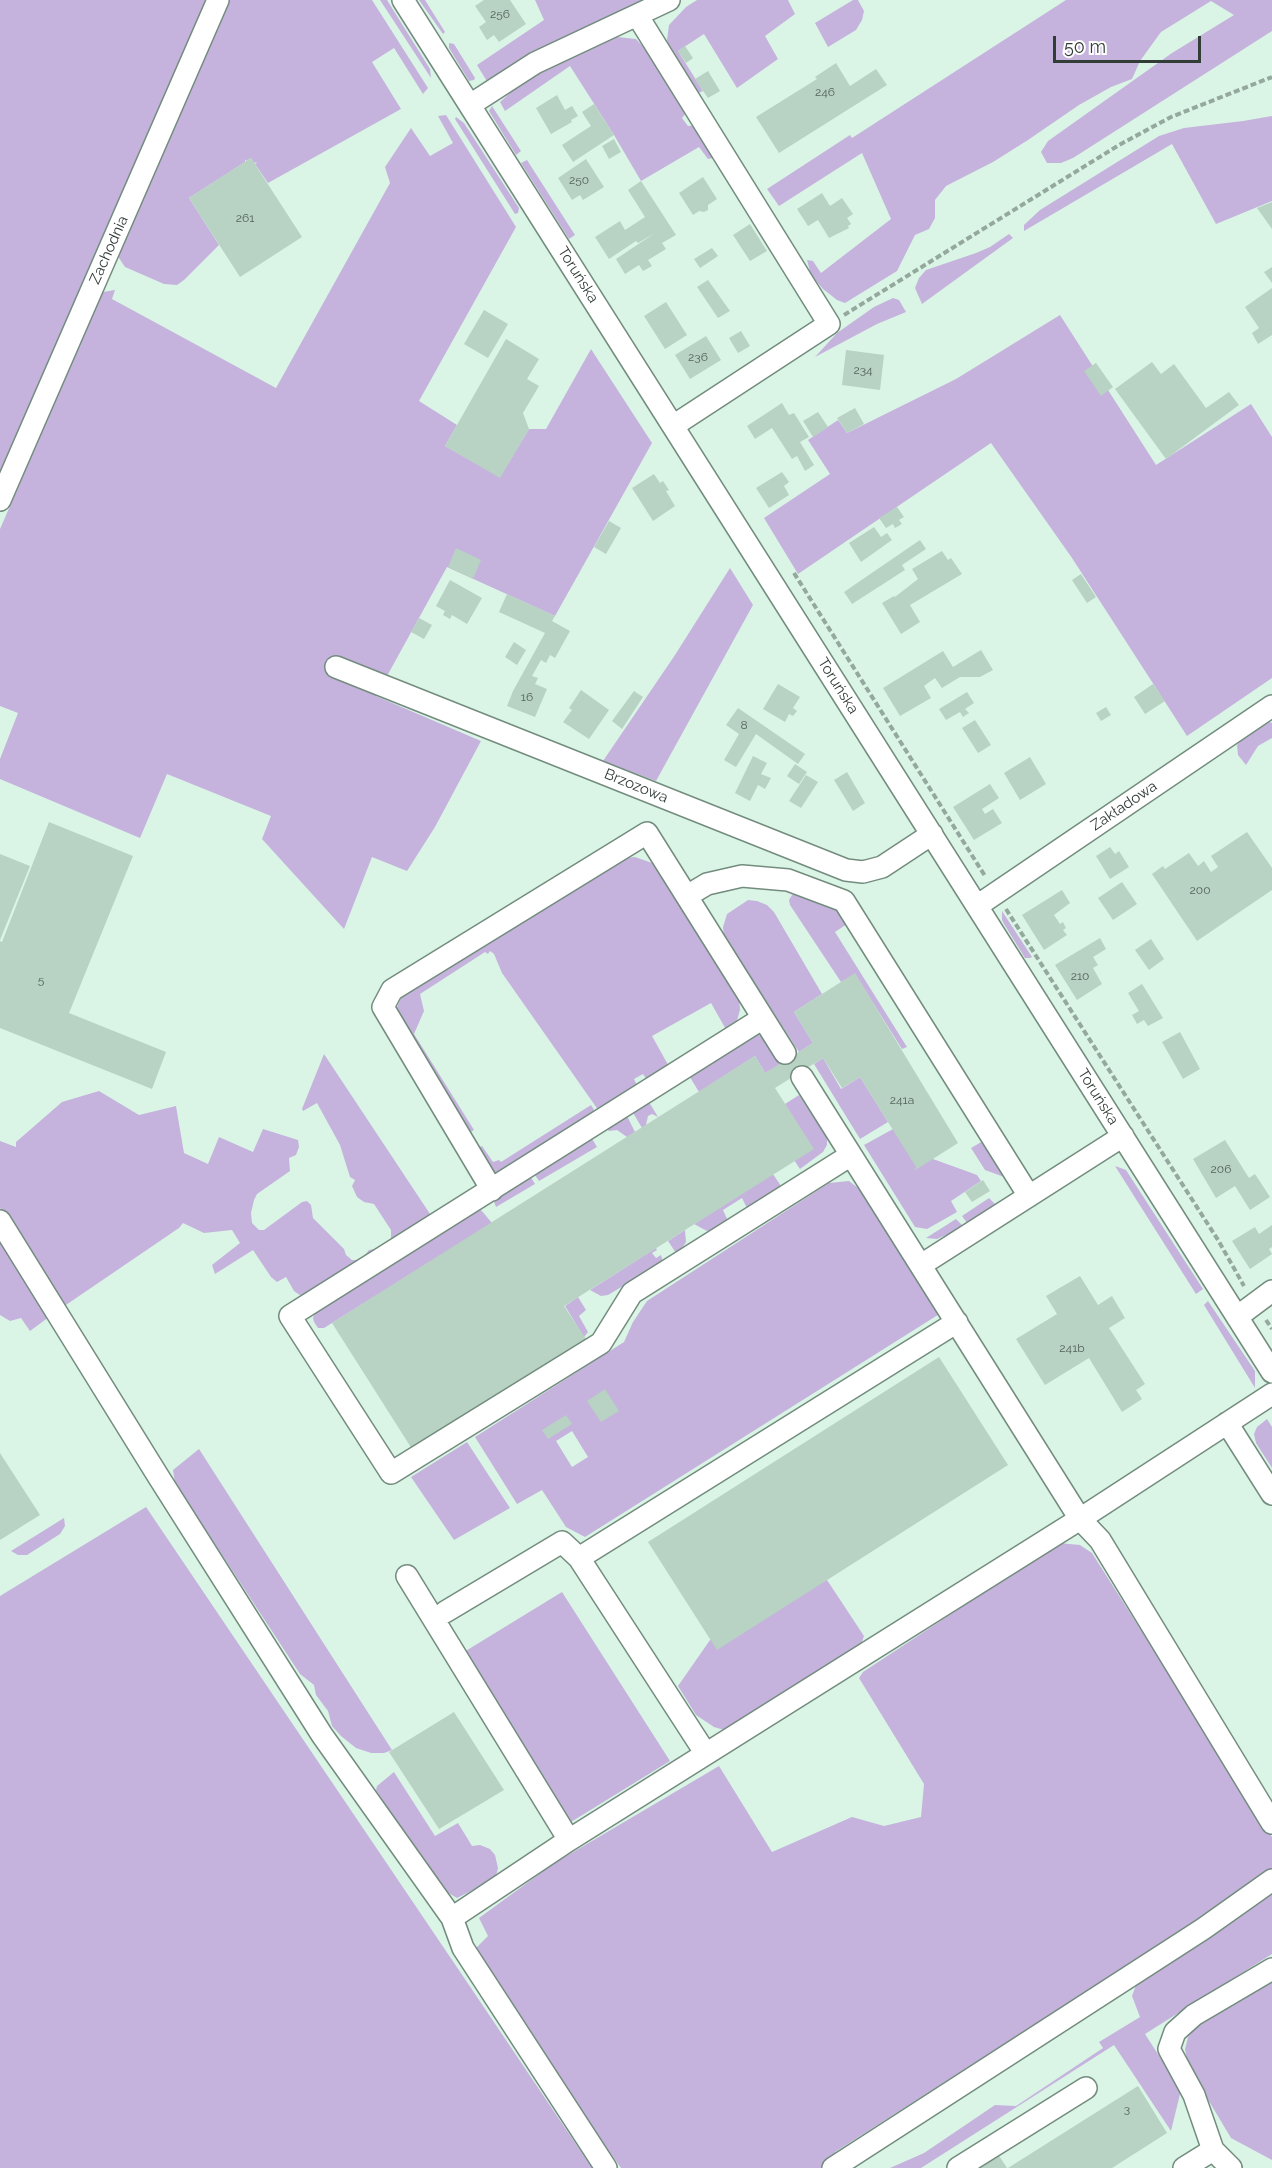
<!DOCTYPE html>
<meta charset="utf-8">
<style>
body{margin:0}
#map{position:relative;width:1272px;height:2168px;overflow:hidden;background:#daf5e6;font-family:Raleway,sans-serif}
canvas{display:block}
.scale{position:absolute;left:1053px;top:36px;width:148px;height:27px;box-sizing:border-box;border:3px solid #333d38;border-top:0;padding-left:8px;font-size:18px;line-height:21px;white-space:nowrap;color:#333d38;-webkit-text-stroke:4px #fff;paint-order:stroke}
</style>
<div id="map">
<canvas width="1272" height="2168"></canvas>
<div class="scale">50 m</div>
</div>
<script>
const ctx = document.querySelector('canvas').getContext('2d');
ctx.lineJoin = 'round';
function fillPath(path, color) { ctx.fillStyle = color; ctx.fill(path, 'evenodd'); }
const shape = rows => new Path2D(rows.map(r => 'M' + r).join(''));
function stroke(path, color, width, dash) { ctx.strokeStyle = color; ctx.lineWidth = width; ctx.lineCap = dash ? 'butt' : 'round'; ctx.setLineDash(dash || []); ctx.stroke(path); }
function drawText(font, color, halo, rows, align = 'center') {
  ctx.font = font + ' Raleway,sans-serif'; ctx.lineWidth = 4.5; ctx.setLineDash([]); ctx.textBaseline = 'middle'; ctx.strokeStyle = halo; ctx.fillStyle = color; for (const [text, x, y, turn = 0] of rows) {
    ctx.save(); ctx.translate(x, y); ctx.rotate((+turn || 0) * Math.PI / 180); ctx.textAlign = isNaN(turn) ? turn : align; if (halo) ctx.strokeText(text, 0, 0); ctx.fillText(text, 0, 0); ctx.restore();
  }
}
fillPath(shape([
 [0,0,206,0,0,474],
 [229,0,372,0,428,88,423,94,394,48,372,62,401,109,268,183,255,164,257,162,254,163,251,158,246,161,245,159,245,162,189,198,219,245,184,280,177,285,164,284,125,267,117,255],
 [380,0,387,0,430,69,431,78],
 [419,0,425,0,445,32,443,34],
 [535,0,655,0,491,88,477,65,544,20],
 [697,0,788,0,795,14,765,36,778,59,737,88,704,34,678,51,703,91,696,94,669,49,667,40,669,25,686,7],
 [853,0,858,0,864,11,862,20,856,30,828,47,815,23],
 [1066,0,1272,0,1272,31,1073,158,1061,163,1047,163,1041,152,1048,141,1172,53,1234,15,1211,1,1161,32,1140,61,1132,79,1111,87,1079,105,1028,140,993,162,946,186,935,200,935,218,929,229,915,235,897,271,845,303,837,300,823,289,811,275,807,260,813,261,821,273,891,219,862,153,779,206,767,189,850,135,852,138],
 [608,36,636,39,661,66,686,113,682,118,688,126,697,125,713,152,713,158,708,159,699,147,641,181,614,135,570,66,505,111,500,102,543,63],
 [449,43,454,44,475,78,474,80,469,81,449,48],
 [492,106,521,151,516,155,489,111],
 [446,115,516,227,419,401,457,425,445,446,500,477,529,429,546,429,591,349,652,443,555,616,447,567,376,696,481,741,435,827,407,871,372,857,344,929,262,839,271,816,167,774,140,838,0,779,0,759,18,713,0,706,0,529,103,292,115,290,112,299,276,388,390,183,385,167,411,128,430,156,453,143,438,116],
 [1272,116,1272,201,1216,224,1172,144,1024,231,1024,225,1040,210,1159,136,1184,128,1243,121],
 [456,117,464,123,519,208,518,213,515,214,455,119],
 [527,160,575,235,569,239,521,163],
 [1009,234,1013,238,922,304,915,288,919,278,926,270,976,253,990,247],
 [893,298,899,300,906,312,877,324,815,357,837,333,874,307],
 [1060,315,1156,465,1251,404,1272,437,1272,678,1187,736,1072,558,991,443,798,574,764,518,830,474,808,440,838,420,847,433,956,379],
 [730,568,753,605,656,781,603,761,675,655],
 [1270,722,1272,723,1272,738,1258,746,1246,765,1238,755,1237,745,1247,734],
 [635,857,655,864,739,998,740,1010,736,1024,728,1033,711,1003,652,1036,671,1070,649,1083,643,1074,634,1079,639,1089,601,1114,502,973,494,954,490,951,488,954,485,952,420,994,424,1011,414,1034,474,1130,467,1134,395,1012,403,994,624,858],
 [797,892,837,908,847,924,835,932,907,1047,902,1049,855,974,841,982,790,905,789,900,792,895],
 [748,900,757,901,767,905,774,912,822,994,794,1012,813,1043,799,1052,724,936,723,927,727,914],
 [1002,911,1032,957,1030,958,1025,958,1004,924,1002,920],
 [751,1035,758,1035,765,1037,781,1064,765,1073,755,1056,699,1092,688,1074],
 [324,1054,434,1220,308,1297,301,1296,294,1291,286,1277,277,1282,271,1277,253,1250,215,1274,212,1265,240,1243,232,1230,204,1233,183,1223,179,1228,60,1309,0,1208,0,1141,16,1147,16,1142,62,1102,99,1091,139,1115,176,1106,184,1153,208,1164,219,1137,253,1152,263,1129,298,1140,299,1147,296,1155,289,1158,290,1171,257,1194,254,1200,251,1213,252,1223,259,1230,264,1230,302,1202,307,1201,311,1205,313,1218,344,1249,346,1255,352,1260,361,1260,369,1250,381,1248,391,1241,391,1230,374,1204,364,1202,357,1197,352,1186,355,1180,350,1177,340,1145,317,1103,303,1111,302,1109],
 [823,1058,841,1089,860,1077,888,1122,860,1139,814,1064],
 [799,1095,827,1137,827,1145,823,1152,800,1169,794,1160,813,1149,785,1104],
 [649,1102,658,1117,652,1114,648,1116,646,1125,642,1128,632,1111],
 [591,1105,598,1116,491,1183,475,1149,482,1146,493,1162,499,1160,501,1162],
 [626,1114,635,1132,627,1137,617,1130,609,1131,606,1128],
 [893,1129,933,1159,977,1175,981,1181,951,1201,957,1212,927,1229,915,1227,864,1145],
 [591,1137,597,1147,539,1181,533,1172],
 [983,1141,1007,1178,985,1170,971,1148],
 [1115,1166,1126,1170,1203,1289,1196,1294],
 [529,1174,535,1184,496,1207,493,1199],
 [773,1174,781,1186,747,1208,742,1198,723,1210,728,1221,712,1230,707,1231,694,1224],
 [849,1181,862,1191,941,1313,585,1537,566,1527,542,1490,517,1504,475,1437,624,1342,633,1322,647,1301,829,1183],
 [572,1431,588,1457,572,1467,556,1441],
 [989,1198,995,1204,967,1223,962,1216],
 [481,1210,492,1223,324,1328,318,1328,314,1322,313,1318,316,1309,473,1211],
 [956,1219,962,1225,953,1232,937,1239,926,1238],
 [685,1230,686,1242,681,1250,676,1253,668,1241],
 [0,1235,49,1317,30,1331,21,1318,10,1321,0,1315],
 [656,1248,657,1250,652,1253,656,1258,661,1255,663,1262,608,1295,601,1296,590,1290],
 [578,1297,586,1310,579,1316,588,1332,584,1337,565,1306],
 [1208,1301,1255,1371,1255,1388,1204,1305],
 [1267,1419,1272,1427,1272,1468,1256,1443,1254,1434,1257,1427],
 [467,1442,510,1508,454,1540,411,1477],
 [199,1449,392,1750,384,1753,371,1753,356,1748,341,1736,332,1726,328,1711,316,1695,314,1685,300,1674,175,1483,173,1470],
 [146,1507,473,1991,592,2168,0,2168,0,1596],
 [64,1518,65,1526,60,1534,27,1555,18,1555,11,1551],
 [1059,1543,1080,1545,1092,1553,1272,1837,1272,1870,1267,1876,835,2152,846,2168,621,2168,488,1981,474,1950,488,1936,479,1918,553,1864,719,1766,772,1852,852,1817,884,1826,921,1817,924,1784,859,1678,863,1672],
 [827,1580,864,1636,860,1647,724,1730,714,1727,696,1715,678,1686,710,1640],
 [562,1592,670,1761,571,1822,464,1652],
 [394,1772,435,1836,458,1823,472,1846,480,1845,490,1849,495,1855,498,1868,496,1876,489,1882,457,1898,445,1891,438,1885,376,1790,377,1786],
 [1272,1894,1272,1954,1145,2034,1181,2090,1171,2131,1114,2045,921,2168,890,2168,924,2153,995,2105,1016,2106,1103,2048,1099,2042,1140,2017,1132,1996,1139,1977],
 [1272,1979,1272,2160,1231,2138,1188,2066,1185,2049,1188,2037,1196,2025]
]), '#c5b3dd');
fillPath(shape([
 [484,0,510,0,526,24,499,42,494,35,487,40,479,27,486,22,475,6],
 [685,46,693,58,686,63,678,51],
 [836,63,850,86,876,69,887,85,779,153,756,117,817,79,815,77],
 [708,71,720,91,708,98,695,79],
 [557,95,565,110,572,106,578,116,571,120,572,122,551,134,536,108],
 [594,104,614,135,573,162,562,145,591,126,582,112],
 [614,139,621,152,609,159,602,146],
 [251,158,302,237,240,277,189,198],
 [586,159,604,187,583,200,580,195,572,200,558,178],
 [703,177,717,199,708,205,708,210,704,212,699,211,693,215,679,193],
 [641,181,676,235,662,243,666,249,648,260,652,266,643,271,639,265,625,274,616,259,655,233,638,243,636,241,609,259,595,237,620,221,625,230,645,217,628,190],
 [822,193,830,206,842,198,853,214,847,218,851,224,848,226,849,228,829,238,818,220,808,226,797,209],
 [1272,202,1272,229,1257,208],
 [750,224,767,251,750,261,733,235],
 [712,248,718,256,700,268,694,259],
 [1272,267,1272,283,1264,272],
 [708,280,730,311,718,318,697,287],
 [1272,288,1272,335,1258,344,1252,333,1259,328,1245,307],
 [666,302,687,335,665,349,644,316],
 [484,310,508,324,488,358,464,344],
 [741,331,750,346,738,353,729,338],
 [706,336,721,360,690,379,675,355],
 [506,339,539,359,527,379,539,386,523,413,529,429,500,478,445,446],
 [846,350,884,355,880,390,842,385],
 [1152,362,1161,374,1174,364,1206,408,1229,392,1239,405,1166,459,1115,389],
 [1096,363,1113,387,1101,396,1084,371],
 [782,403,789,415,794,413,809,437,800,442,814,465,805,471,797,456,792,459,772,428,755,439,747,426],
 [855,408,864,424,847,433,837,418],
 [818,412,828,427,813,437,803,421],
 [782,472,789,482,784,486,789,495,769,508,756,488],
 [654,474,660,483,663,481,669,490,666,491,675,506,653,521,632,488],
 [897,507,904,517,899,520,902,524,895,528,893,524,886,528,879,518],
 [609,521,621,528,606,554,594,547],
 [874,527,881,537,887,533,892,540,861,562,849,543],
 [920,540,926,549,902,565,905,570,852,604,844,592],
 [456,548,481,560,473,579,448,567],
 [942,551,948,560,951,558,962,574,910,605,920,622,901,634,882,603,894,596,895,597,918,579,912,569],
 [1081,574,1096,597,1087,603,1072,580],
 [450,580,482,598,467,624,452,615,450,619,443,615,445,611,436,606],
 [507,594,555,616,552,621,570,631,555,658,550,655,546,663,541,660,532,676,538,678,535,684,547,689,535,717,507,706,513,691,545,633,499,612],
 [419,618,432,625,424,639,411,632],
 [514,642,526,650,517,665,505,657],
 [981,650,993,670,980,677,960,677,942,688,935,678,924,686,931,698,900,716,883,688,943,651,953,667],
 [778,684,800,697,793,708,797,711,793,716,789,714,785,722,763,709],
 [1153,684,1165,701,1145,714,1134,697],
 [581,690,609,710,589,739,563,722,572,710,569,708],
 [634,691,643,697,622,729,612,721],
 [967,692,974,703,965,709,969,713,963,717,960,712,946,720,939,709],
 [1106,707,1111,715,1101,721,1096,713],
 [738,708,805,754,798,764,756,734,736,767,724,760,739,734,726,725],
 [975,720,991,745,978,753,962,728],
 [753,756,767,763,761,774,771,778,765,789,758,785,750,801,735,793],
 [1030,757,1046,784,1020,800,1004,773],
 [795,764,807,772,799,784,787,776],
 [847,772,865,803,853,811,834,780],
 [806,775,818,782,801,808,789,801],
 [990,784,999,798,982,809,985,814,993,809,1002,823,974,840,953,807],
 [49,822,133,856,69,1013,166,1052,152,1089,0,1028,0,941,2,942],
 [1247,832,1272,868,1272,890,1197,941,1152,874,1163,866,1165,869,1189,853,1198,866,1204,861,1211,872,1218,867,1211,856],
 [1110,847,1115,854,1119,851,1129,867,1110,879,1096,856],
 [0,854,30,866,0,940],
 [1122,882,1137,904,1113,920,1098,898],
 [1062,890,1070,903,1054,915,1060,924,1063,922,1066,928,1063,930,1067,935,1044,950,1022,915],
 [1100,938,1106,949,1093,957,1098,965,1093,968,1102,984,1077,1000,1055,965],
 [1151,939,1164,959,1149,970,1135,950],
 [855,973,958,1143,914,1171,916,1167,860,1077,842,1088,823,1058,775,1088,814,1149,564,1306,586,1339,412,1449,332,1323,755,1056,765,1073,813,1043,794,1012],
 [1142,984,1163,1018,1148,1026,1144,1020,1137,1024,1132,1015,1139,1011,1128,993],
 [1180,1032,1200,1069,1183,1079,1162,1042],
 [1225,1140,1249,1178,1255,1174,1270,1197,1250,1210,1235,1186,1216,1198,1193,1159],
 [983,1180,990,1191,972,1202,965,1192],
 [1272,1225,1272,1247,1269,1249,1272,1254,1250,1269,1232,1241,1255,1227,1259,1234],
 [1080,1276,1098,1305,1112,1296,1125,1318,1109,1328,1145,1384,1136,1390,1142,1399,1122,1412,1089,1358,1045,1385,1016,1339,1057,1314,1046,1296],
 [939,1357,1008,1465,717,1650,648,1542],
 [605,1389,619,1411,601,1422,587,1401],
 [566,1415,572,1424,548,1439,542,1430],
 [0,1453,40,1515,0,1540],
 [454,1712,504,1790,439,1829,389,1752],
 [1138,2086,1167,2133,1112,2168,1008,2168],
 [994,2148,1007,2168,963,2168]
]), '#b8d2c3');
const minor = shape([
 [403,0,1272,1372],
 [637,15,829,324,673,426],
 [470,105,535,63,669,0],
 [0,500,218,0],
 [336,667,846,870,863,872,882,867,932,834],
 [687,896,707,884,742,876,788,880,844,901,1029,1196],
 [977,906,1272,706],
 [763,1018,290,1316,391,1473,601,1343,632,1293,851,1155],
 [802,1077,1080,1519,1100,1540,1272,1823],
 [492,1190,383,1007,392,990,647,833,785,1053],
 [0,1221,158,1476,322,1735,452,1918,569,1840,1080,1519,1272,1394],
 [921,1265,1123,1136],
 [1237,1317,1272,1291],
 [1227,1423,1272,1494],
 [407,1576,569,1840],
 [445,1612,562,1542,579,1558],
 [706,1754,579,1558,957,1322],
 [452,1918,463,1948,606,2168],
 [833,2168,1203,1929,1272,1880],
 [958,2168,1086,2088],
 [1184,2168,1213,2150],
 [1231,2168,1213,2150,1194,2095,1169,2049,1175,2032,1194,2015,1272,1969]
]);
stroke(minor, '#738c7e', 24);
stroke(shape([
 [844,315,1119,145,1171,117,1272,77],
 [794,573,985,876],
 [1006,909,1218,1240,1244,1286],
 [1266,1320,1272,1329]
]), '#94a89d', 4, [6, 3]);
stroke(minor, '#fff', 21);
drawText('12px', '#54625b', null, [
 ["256",500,14],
 ["246",825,92],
 ["250",579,180],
 ["261",245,218],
 ["236",698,357],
 ["234",863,370],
 ["16",527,697],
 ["8",744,725],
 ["200",1200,890],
 ["210",1080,976],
 ["5",41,980],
 ["241a",902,1100],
 ["206",1221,1169],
 ["241b",1072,1348],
 ["3",1127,2109]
]);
drawText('15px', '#333d38', '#fff', [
 ["Zachodnia",109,250,-66],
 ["Toruńska",578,275,58],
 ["Toruńska",838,686,58],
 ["Brzozowa",636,786,22],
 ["Zakładowa",1124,806,-34],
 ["Toruńska",1098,1097,58]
]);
</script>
